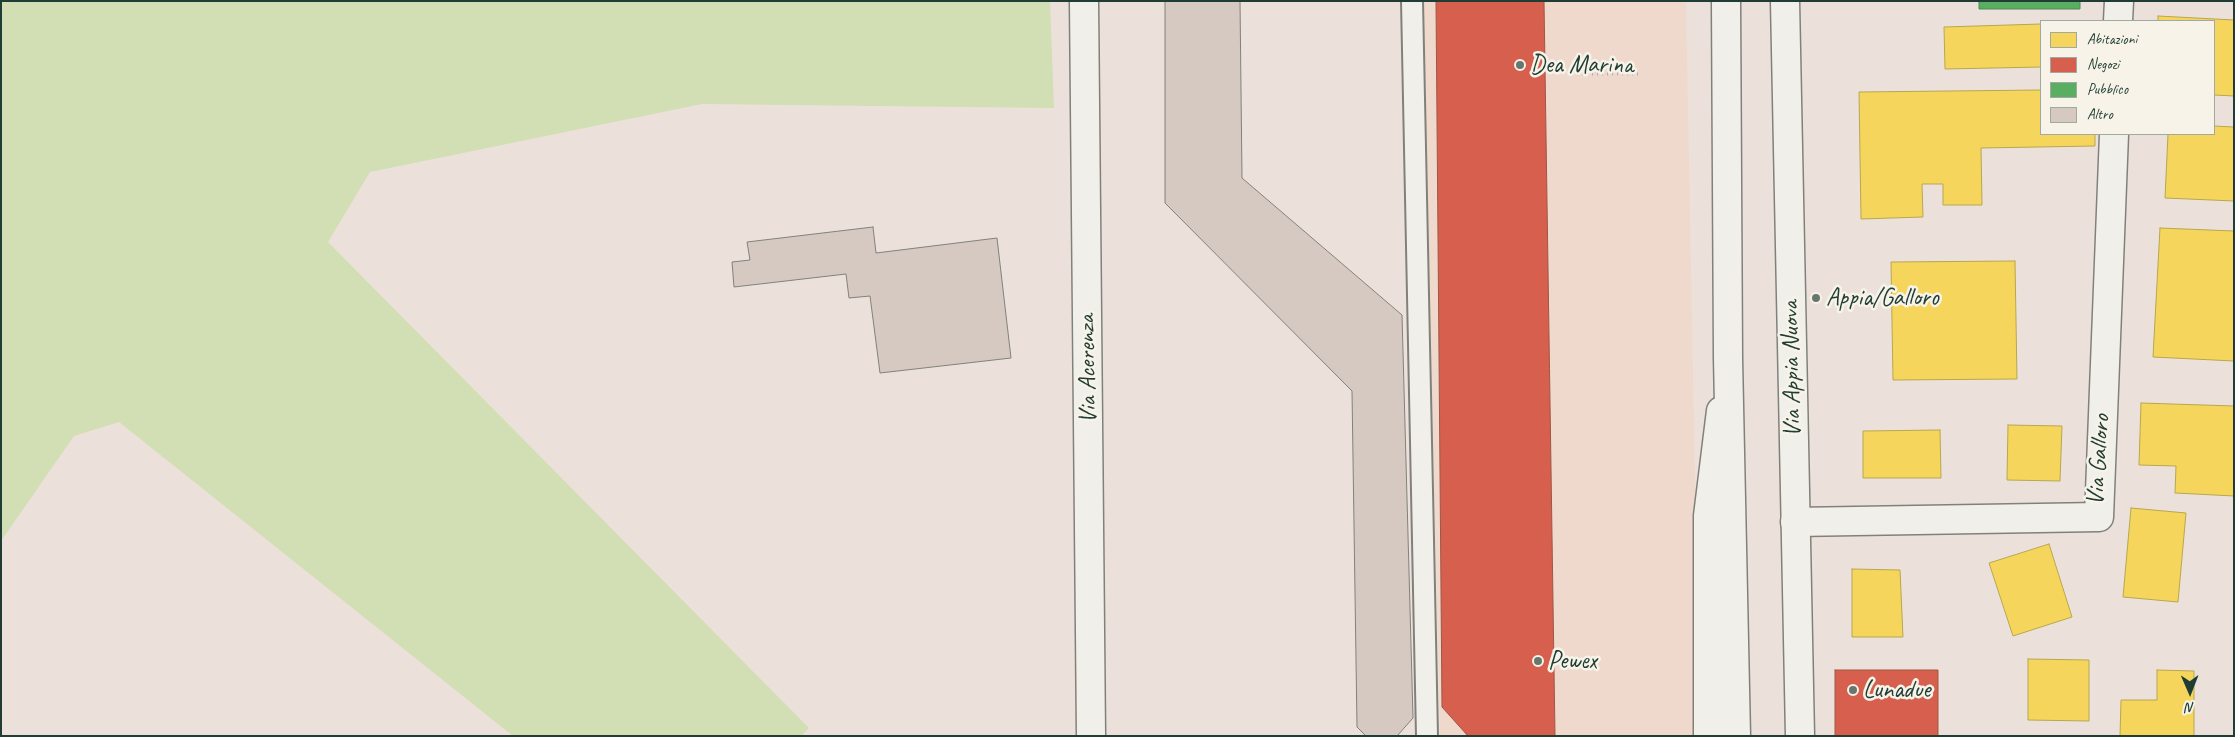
<!DOCTYPE html>
<style>
body{margin:0}
#map{position:relative;width:2235px;height:737px;overflow:hidden;background:#ece1da;font-family:Caveat,sans-serif}
canvas{display:block}
.frame{position:absolute;inset:0;border:2px solid #1f3d34;pointer-events:none}
.legend{position:absolute;left:2040px;top:20px;width:175px;height:115px;box-sizing:border-box;background:#f7f3e8;border:1px solid #a1aaa0;margin:0;padding:6px 9px;list-style:none;font-size:15px;color:#1f3d34}
.legend li{display:flex;align-items:center;gap:10px;height:25px}
.legend b{width:25px;border:1px solid #a1aaa0}
.north{position:absolute;left:2165px;top:667px;width:50px;height:50px;-webkit-text-stroke:4px #f7f3e8;paint-order:stroke;rotate:179deg;font-size:14px;font-weight:700;line-height:20px;text-align:center;color:#1f3d34}
.north::after{content:'';display:block;margin:auto;width:18px;height:22px;background:#1f3d34;clip-path:polygon(50% 0,100% 100%,50% 72%,0 100%)}
</style>
<div id="map">
<canvas width="2235" height="737"></canvas>
<div class="frame"></div>
<ul class="legend">
<li><b style="height:14px;background:#f6d55c"></b>Abitazioni</li>
<li><b style="height:14px;background:#d6604d"></b>Negozi</li>
<li><b style="height:14px;background:#5aae61"></b>Pubblico</li>
<li><b style="height:14px;background:#d6c9c2"></b>Altro</li>
</ul>
<div class="north">N</div>
</div>
<script>
const ctx = document.querySelector('canvas').getContext('2d');
ctx.lineJoin = 'round';
function fillPath(path, color) { ctx.fillStyle = color; ctx.fill(path, 'evenodd'); }
const shape = rows => new Path2D(rows.map(r => 'M' + r).join(''));
function stroke(path, color, width, dash) { ctx.strokeStyle = color; ctx.lineWidth = width; ctx.lineCap = dash ? 'butt' : 'round'; ctx.setLineDash(dash || []); ctx.stroke(path); }
function drawText(font, color, halo, rows, align = 'center') {
  ctx.font = font + ' Caveat,sans-serif'; ctx.lineWidth = 5; ctx.setLineDash([]); ctx.textBaseline = 'middle'; ctx.strokeStyle = halo; ctx.fillStyle = color; for (const [text, x, y, turn = 0] of rows) {
    ctx.save(); ctx.translate(x, y); ctx.rotate((+turn || 0) * Math.PI / 180); ctx.textAlign = isNaN(turn) ? turn : align; if (halo) ctx.strokeText(text, 0, 0); ctx.fillText(text, 0, 0); ctx.restore();
  }
}
fillPath(shape([
 [1422,1,1686,1,1700,736,1440,736]
]), '#efd9cd');
fillPath(shape([
 [1,1,1050,1,1054,108,702,104,370,172,328,242,809,728,801,736,513,736,119,422,74,436,1,541]
]), '#d2deb4');
const homes = shape([
 [2158,16,2234,20,2234,96,2214,95,2214,21,2158,21,2158,16],
 [2041,24,2041,67,1945,69,1944,27,2041,24],
 [2041,90,2041,134,2095,134,2095,146,1981,148,1982,205,1943,205,1943,184,1922,184,1923,217,1861,219,1859,92,2041,90],
 [2214,126,2234,127,2234,201,2165,198,2168,134,2214,134,2214,126],
 [2160,228,2234,231,2234,361,2153,357,2160,228],
 [2015,261,2017,379,1893,380,1891,262,2015,261],
 [2141,403,2234,406,2234,496,2175,493,2176,466,2139,465,2141,403],
 [2008,425,2062,426,2060,481,2007,480,2008,425],
 [1940,430,1941,478,1863,478,1863,431,1940,430],
 [2131,508,2186,513,2178,602,2123,597,2131,508],
 [2049,544,2072,617,2013,636,1989,563,2049,544],
 [1852,569,1900,570,1903,637,1852,637,1852,569],
 [2028,659,2089,660,2089,721,2028,720,2028,659],
 [2157,670,2194,671,2194,736,2120,736,2121,700,2157,700,2157,670]
]);
fillPath(homes, '#f6d55c');
stroke(homes, '#b6a750', 1);
const shops = shape([
 [1436,1,1544,1,1555,736,1468,736,1442,707,1436,1],
 [1835,670,1938,670,1938,736,1835,736,1835,670]
]);
fillPath(shops, '#d6604d');
stroke(shops, '#9f5646', 1);
const public = shape([
 [1979,1,2080,1,2080,9,1979,9,1979,1]
]);
fillPath(public, '#5aae61');
stroke(public, '#488c54', 1);
const building = shape([
 [1165,1,1240,1,1242,178,1402,315,1413,718,1397,736,1366,736,1357,727,1352,391,1165,203,1165,1],
 [873,227,876,253,997,238,1011,358,880,373,870,296,849,298,846,274,734,287,732,262,750,260,747,242,873,227]
]);
fillPath(building, '#d6c9c2');
stroke(building, '#81817c', 1);
const service = shape([
 [1412,1,1427,736]
]);
const minor = shape([
 [1084,1,1091,736],
 [2118,21,2119,1],
 [1795,522,2099,517,2114,134],
 [1708,736,1708,516,1721,411]
]);
const primary = shape([
 [1726,1,1728,358,1736,736],
 [1785,1,1800,736]
]);
stroke(service, '#81817c', 24);
stroke(minor, '#81817c', 31);
stroke(primary, '#81817c', 31);
stroke(shape([
 [1572,74,1641,74]
]), '#afb0ab', 3, [1, 4]);
stroke(service, '#f1efea', 20);
stroke(minor, '#f1efea', 28);
stroke(primary, '#f1efea', 28);
for (const [x, y, r, color] of [
 [1520,65,5,"#67766e"],
 [1816,298,5,"#67766e"],
 [1538,661,5,"#67766e"],
 [1853,690,5,"#67766e"]
]) { const dot = new Path2D(); dot.arc(x, y, r, 0, 2 * Math.PI); ctx.fillStyle = color; ctx.fill(dot); stroke(dot, '#f7f3e8', 2); }
drawText('25px', '#1f3d34', '#f7f3e8', [
 ["Dea Marina",1530,65],
 ["Appia/Galloro",1826,298],
 ["Pewex",1548,661],
 ["Lunadue",1863,690]
], 'left');
drawText('25px', '#1f3d34', '#f7f3e8', [
 ["Via Acerenza",1088,369,-91],
 ["Via Appia Nuova",1792,369,-91],
 ["Via Galloro",2099,460,-86]
]);
</script>
